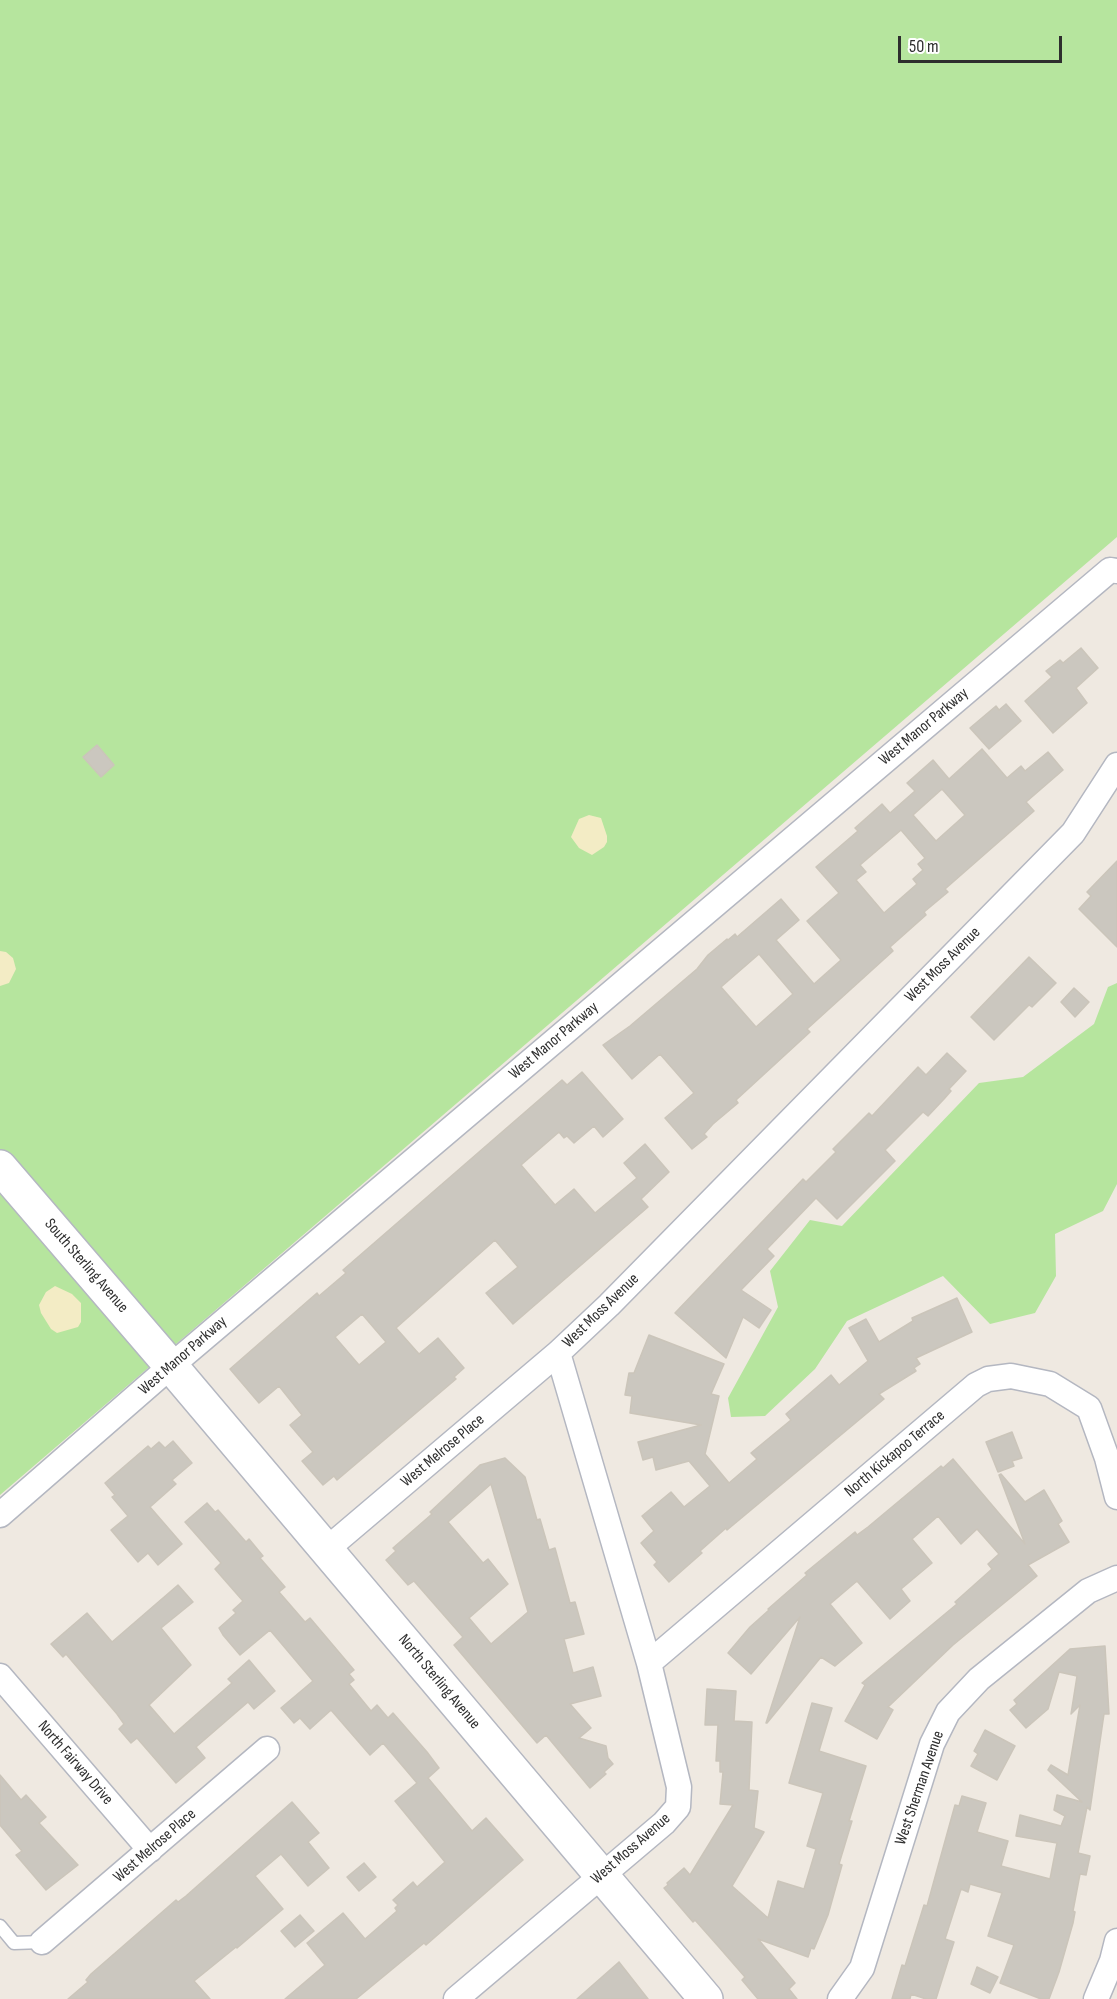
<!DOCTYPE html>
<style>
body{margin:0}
#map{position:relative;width:1117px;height:1999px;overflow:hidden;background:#efe9e1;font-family:"Sofia Sans Condensed",sans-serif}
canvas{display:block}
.scale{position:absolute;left:898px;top:36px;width:164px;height:27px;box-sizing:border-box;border:3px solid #2e2e2e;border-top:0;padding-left:8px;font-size:18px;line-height:21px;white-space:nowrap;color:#2e2e2e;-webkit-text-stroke:4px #fff;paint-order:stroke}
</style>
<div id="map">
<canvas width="1117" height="1999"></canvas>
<div class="scale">50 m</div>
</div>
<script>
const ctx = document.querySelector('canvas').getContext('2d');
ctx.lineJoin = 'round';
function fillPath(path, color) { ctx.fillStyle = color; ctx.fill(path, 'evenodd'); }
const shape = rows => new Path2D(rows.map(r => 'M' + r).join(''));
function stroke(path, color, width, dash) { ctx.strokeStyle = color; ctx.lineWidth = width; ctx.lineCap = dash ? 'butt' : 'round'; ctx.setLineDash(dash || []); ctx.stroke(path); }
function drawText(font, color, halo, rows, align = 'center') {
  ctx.font = font + ' "Sofia Sans Condensed",sans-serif'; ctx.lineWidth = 4.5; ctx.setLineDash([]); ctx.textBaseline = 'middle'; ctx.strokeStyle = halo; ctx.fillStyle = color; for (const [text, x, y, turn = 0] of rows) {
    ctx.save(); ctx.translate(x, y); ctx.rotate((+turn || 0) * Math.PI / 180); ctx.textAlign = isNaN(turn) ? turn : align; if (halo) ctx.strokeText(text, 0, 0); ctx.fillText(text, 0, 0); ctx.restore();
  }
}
fillPath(shape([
 [0,0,1117,0,1117,537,0,1495],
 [1117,983,1117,1184,1103,1211,1055,1234,1056,1276,1035,1313,990,1324,943,1276,847,1321,815,1369,765,1416,731,1417,728,1398,778,1307,770,1271,810,1220,842,1226,979,1083,1023,1077,1094,1024,1108,987]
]), '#b6e59e');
fillPath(shape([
 [589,815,601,818,607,836,607,842,604,847,592,855,579,848,571,837,579,819],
 [0,951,6,952,13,958,16,969,9,983,0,986],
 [55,1286,72,1294,81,1303,81,1322,78,1327,57,1333,51,1329,41,1313,39,1305,46,1292]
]), '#f3ecc5');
const building = shape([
 [1081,648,1098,668,1076,688,1087,703,1053,733,1025,701,1052,677,1046,671,1060,660,1063,663,1081,648],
 [1006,704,1021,721,989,749,970,728,996,706,999,710,1006,704],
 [97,745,114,765,101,777,83,757,97,745],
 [982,749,1007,778,1021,766,1025,771,1048,752,1063,770,1026,802,1034,811,945,889,948,892,924,912,926,915,890,947,893,951,807,1029,810,1032,736,1100,738,1103,713,1124,704,1134,707,1137,692,1149,665,1118,694,1093,660,1054,632,1079,603,1045,630,1026,697,969,708,955,727,939,728,940,735,934,737,937,781,899,799,920,776,940,814,984,841,960,807,921,839,893,816,867,858,831,855,828,882,804,890,813,915,791,907,783,933,760,949,779,982,749],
 [942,789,965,815,936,841,913,815,942,789],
 [901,830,925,858,918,864,923,870,913,879,917,884,884,913,856,880,866,872,860,865,901,830],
 [759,954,793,994,756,1027,721,987,759,954],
 [1117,861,1117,947,1079,909,1091,896,1087,892,1117,861],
 [1029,957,1056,983,1032,1007,1029,1005,994,1040,971,1017,1029,957],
 [1074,988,1089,1002,1075,1017,1061,1002,1074,988],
 [947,1053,966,1071,949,1089,951,1091,944,1099,928,1116,923,1112,885,1150,895,1161,837,1219,816,1198,767,1249,774,1256,741,1290,771,1310,759,1328,743,1317,726,1358,675,1313,803,1179,806,1182,836,1152,833,1149,869,1113,872,1116,918,1067,926,1075,947,1053],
 [582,1072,623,1119,603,1137,594,1126,574,1143,567,1136,564,1138,559,1132,521,1165,555,1205,574,1189,595,1213,637,1178,624,1163,645,1144,669,1172,641,1199,648,1207,513,1324,486,1293,518,1267,495,1240,396,1328,419,1354,438,1338,464,1368,454,1377,456,1379,337,1480,334,1476,323,1485,302,1461,313,1452,290,1425,302,1415,279,1386,259,1403,230,1369,317,1293,319,1296,346,1273,343,1270,562,1080,567,1085,582,1072],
 [362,1314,386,1342,359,1365,335,1337,362,1314],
 [957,1298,972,1332,916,1358,920,1364,914,1368,916,1371,879,1394,884,1399,727,1530,726,1528,700,1551,702,1553,669,1582,654,1565,657,1562,641,1543,654,1531,642,1516,671,1492,684,1507,710,1486,689,1461,656,1470,653,1457,643,1460,638,1442,701,1425,630,1413,632,1396,625,1395,629,1373,634,1373,649,1335,724,1364,711,1394,719,1396,705,1454,729,1483,757,1459,751,1453,791,1420,786,1414,831,1375,839,1385,868,1361,849,1328,866,1319,879,1342,913,1321,912,1318,957,1298],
 [1012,1432,1022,1458,1012,1461,1014,1466,998,1472,986,1442,1012,1432],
 [173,1441,192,1463,172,1480,176,1484,150,1507,182,1544,158,1565,148,1553,138,1562,111,1530,128,1516,112,1497,115,1495,105,1483,148,1446,151,1449,159,1442,165,1448,173,1441],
 [505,1458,525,1477,537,1520,540,1519,549,1550,555,1548,570,1603,575,1602,584,1634,564,1639,573,1673,593,1667,601,1696,570,1704,591,1728,579,1738,606,1746,608,1758,613,1764,604,1772,606,1774,590,1788,546,1735,537,1743,454,1645,463,1637,414,1581,408,1585,386,1560,396,1551,393,1548,432,1514,430,1512,480,1465,505,1458],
 [491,1484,528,1612,491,1644,469,1618,508,1584,488,1559,483,1563,448,1522,491,1484],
 [953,1459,1025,1544,999,1475,1001,1474,1025,1502,1044,1490,1062,1521,1058,1524,1069,1542,1028,1565,1037,1576,953,1645,888,1707,893,1710,877,1739,845,1721,865,1685,862,1683,957,1604,955,1602,992,1569,988,1564,999,1554,977,1529,961,1544,938,1516,912,1539,932,1563,901,1589,910,1601,890,1619,857,1581,830,1604,862,1643,835,1666,821,1657,767,1723,766,1723,800,1617,751,1674,728,1653,750,1627,769,1610,768,1609,807,1575,805,1573,855,1532,857,1535,868,1527,941,1466,943,1468,953,1459],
 [207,1503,215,1512,218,1510,246,1542,249,1539,263,1556,260,1558,285,1587,279,1592,305,1622,310,1618,354,1670,349,1674,354,1680,349,1684,371,1711,377,1705,388,1718,393,1713,427,1752,439,1768,428,1778,472,1831,486,1818,523,1860,426,1945,424,1943,356,1999,285,1999,325,1965,307,1943,343,1913,365,1939,397,1911,395,1908,398,1905,393,1900,413,1882,417,1887,445,1862,395,1801,417,1783,383,1743,370,1755,331,1710,310,1729,300,1718,294,1723,281,1708,313,1681,270,1630,240,1655,223,1635,219,1628,236,1613,233,1610,243,1601,215,1569,221,1563,185,1522,207,1503],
 [178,1585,193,1602,161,1628,191,1665,149,1705,174,1734,232,1683,228,1679,249,1660,275,1691,254,1709,248,1702,196,1747,205,1758,176,1783,137,1738,131,1743,119,1729,124,1724,117,1714,66,1654,63,1657,51,1644,87,1613,112,1642,178,1585],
 [1105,1646,1109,1714,1104,1714,1090,1810,1087,1807,1078,1853,1090,1856,1086,1875,1080,1874,1073,1911,1075,1912,1073,1923,1059,1972,1049,1999,1041,1999,1000,1983,1014,1945,988,1936,1002,1893,970,1884,968,1892,961,1889,945,1939,954,1942,936,1999,926,1999,911,1994,910,1999,892,1999,902,1965,905,1966,924,1905,927,1906,955,1805,959,1806,962,1796,986,1803,977,1832,1008,1841,1001,1866,1050,1879,1057,1843,1016,1836,1020,1815,1061,1826,1065,1816,1054,1810,1057,1795,1082,1802,1048,1770,1051,1765,1068,1775,1080,1705,1071,1714,1077,1676,1059,1672,1048,1709,1026,1728,1010,1710,1017,1704,1014,1700,1070,1649,1105,1646],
 [707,1689,736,1691,734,1721,752,1722,749,1790,758,1791,754,1828,764,1832,732,1886,768,1918,778,1881,804,1889,816,1849,807,1846,823,1793,789,1783,812,1703,832,1708,819,1751,866,1766,849,1821,852,1821,839,1864,842,1865,828,1915,814,1949,811,1948,808,1957,758,1939,795,1983,789,1989,797,1999,758,1999,742,1980,745,1977,718,1946,695,1920,693,1922,664,1888,668,1885,667,1883,684,1868,690,1875,733,1805,720,1804,723,1772,720,1772,720,1761,716,1761,718,1725,705,1725,707,1689],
 [985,1730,1015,1746,997,1780,971,1766,978,1754,974,1751,985,1730],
 [0,1775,21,1800,26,1795,46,1817,39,1823,78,1865,46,1890,16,1855,22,1851,0,1825,0,1775],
 [292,1802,319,1833,308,1842,329,1868,308,1886,281,1854,255,1876,283,1909,237,1948,236,1947,194,1981,210,1999,68,1999,88,1982,86,1980,91,1974,176,1900,178,1902,186,1896,292,1802],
 [364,1863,376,1877,359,1891,347,1877,364,1863],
 [300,1915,314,1931,295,1947,281,1931,300,1915],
 [619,1962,648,1999,577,1999,619,1962],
 [977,1967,998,1977,990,1993,971,1984,977,1967]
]);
fillPath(building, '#cbc7bf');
stroke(building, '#cbc5ba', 1.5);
const lane = shape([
 [0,1926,14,1943,42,1942]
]);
const street = shape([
 [0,1515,171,1366,1110,570,1117,571],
 [327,1549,558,1353,609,1305,1073,833,1117,765],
 [649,1663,976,1385,988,1379,1011,1376,1050,1384,1089,1408,1107,1458,1117,1497],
 [0,1676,150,1850],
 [42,1942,267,1749],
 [456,1999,664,1823,678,1807,679,1787,649,1663,558,1353],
 [840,1999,862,1968,932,1744,948,1712,979,1679,1088,1591,1117,1578],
 [1096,1999,1112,1961,1117,1941]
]);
const secondary = shape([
 [0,1167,171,1366,706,1999]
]);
stroke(lane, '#b4b7c1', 15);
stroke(street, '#b4b7c1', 27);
stroke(secondary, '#b4b7c1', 36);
stroke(lane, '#fff', 12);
stroke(street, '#fff', 24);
stroke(secondary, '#fff', 33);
drawText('16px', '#2e2e2e', '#fff', [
 ["West Manor Parkway",924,727,-40],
 ["West Moss Avenue",943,965,-45],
 ["West Manor Parkway",554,1041,-40],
 ["South Sterling Avenue",86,1266,49],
 ["West Moss Avenue",601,1311,-44],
 ["West Manor Parkway",183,1356,-41],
 ["West Melrose Place",443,1451,-40],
 ["North Kickapoo Terrace",895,1454,-40],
 ["North Sterling Avenue",439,1682,50],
 ["North Fairway Drive",75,1763,49],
 ["West Sherman Avenue",920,1788,-71],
 ["West Melrose Place",155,1846,-41],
 ["West Moss Avenue",631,1849,-41]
]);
</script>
